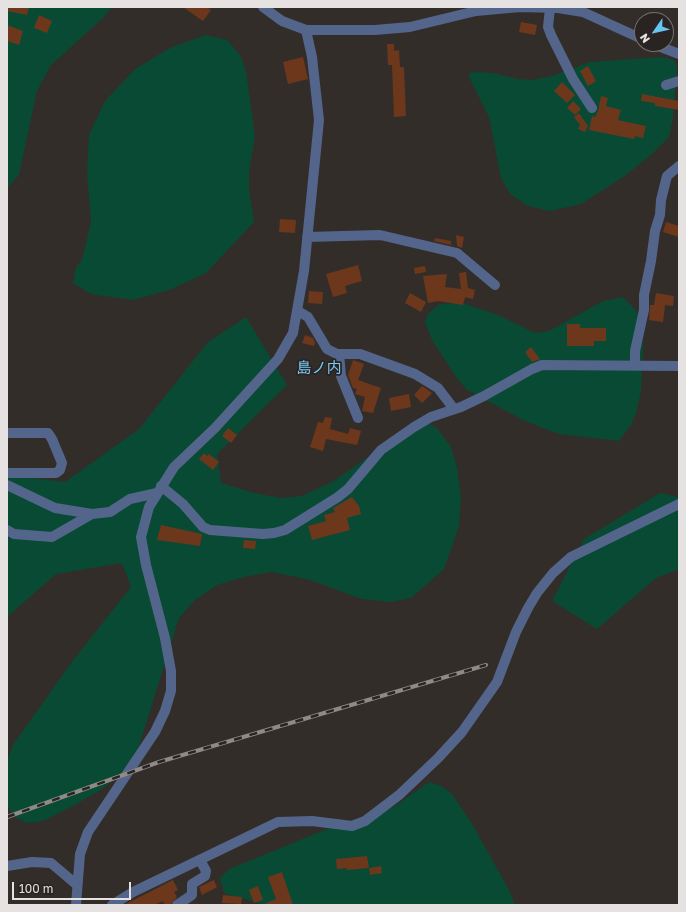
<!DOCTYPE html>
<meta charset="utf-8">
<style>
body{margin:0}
#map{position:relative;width:686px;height:912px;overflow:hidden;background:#332d2a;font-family:"Golos Text",sans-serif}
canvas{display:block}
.frame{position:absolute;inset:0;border:8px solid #e6e2e1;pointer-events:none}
.north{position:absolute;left:634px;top:12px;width:40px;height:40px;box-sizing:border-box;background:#292321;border:1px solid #756f6e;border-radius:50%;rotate:236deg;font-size:11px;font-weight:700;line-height:16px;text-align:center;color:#e6e2e1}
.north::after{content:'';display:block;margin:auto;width:14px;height:18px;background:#69c3f1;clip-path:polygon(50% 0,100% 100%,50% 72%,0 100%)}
.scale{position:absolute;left:12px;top:882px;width:119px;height:18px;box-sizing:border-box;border:2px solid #e6e2e1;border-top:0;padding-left:5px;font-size:12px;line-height:14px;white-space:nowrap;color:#e6e2e1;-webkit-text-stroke:3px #292321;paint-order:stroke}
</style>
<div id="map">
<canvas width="686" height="912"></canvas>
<div class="frame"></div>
<div class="north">N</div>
<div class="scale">100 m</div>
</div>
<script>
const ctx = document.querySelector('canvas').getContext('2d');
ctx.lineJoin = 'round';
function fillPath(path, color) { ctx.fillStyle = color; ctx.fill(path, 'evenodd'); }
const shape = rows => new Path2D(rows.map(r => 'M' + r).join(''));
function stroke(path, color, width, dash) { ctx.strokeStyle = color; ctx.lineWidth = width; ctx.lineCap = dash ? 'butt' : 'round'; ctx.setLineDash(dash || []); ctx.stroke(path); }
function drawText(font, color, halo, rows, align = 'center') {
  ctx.font = font + ' "Golos Text","Noto Sans JP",sans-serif'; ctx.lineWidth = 3.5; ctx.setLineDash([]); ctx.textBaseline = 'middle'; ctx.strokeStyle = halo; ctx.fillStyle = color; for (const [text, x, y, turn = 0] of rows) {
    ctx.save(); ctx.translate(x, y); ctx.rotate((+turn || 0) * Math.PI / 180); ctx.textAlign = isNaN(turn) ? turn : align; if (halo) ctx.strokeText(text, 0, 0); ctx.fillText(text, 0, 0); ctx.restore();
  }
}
fillPath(shape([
 [7,7,112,7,103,18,51,65,37,91,19,175,7,188],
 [206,35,227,40,240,55,246,71,255,136,249,172,249,189,254,222,206,273,169,290,133,300,91,294,73,283,76,267,82,260,91,222,87,174,89,135,105,101,135,69,172,47],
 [662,57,674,60,677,66,673,117,669,137,652,154,626,175,581,204,550,211,528,206,510,194,501,178,489,117,469,77,469,73,477,72,494,73,518,79,532,80,552,76,590,62],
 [623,297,635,309,642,323,643,347,641,391,636,413,631,425,619,441,559,434,525,421,467,390,456,377,432,340,425,322,428,314,438,305,460,302,498,315,535,333,549,331,603,301],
 [246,317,287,385,217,454,221,483,254,493,281,498,302,496,332,482,422,420,437,428,451,447,457,468,461,498,459,526,444,569,411,598,390,602,362,599,307,579,271,572,244,577,217,585,195,600,179,618,139,746,126,770,99,791,71,807,43,821,27,823,15,817,7,805,7,762,13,745,71,663,131,587,122,563,56,574,7,617,7,475,65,482,139,429,208,342],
 [660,493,679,497,679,569,656,578,597,629,552,601,584,539],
 [429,782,441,786,452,794,472,824,509,890,515,905,266,905,224,893,220,878,229,869,337,825,365,817,395,806]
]), '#084a34');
fillPath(shape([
 [7,7,29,7,27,15,7,11],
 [183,7,207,7,211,10,203,21],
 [39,15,52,21,47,33,34,28],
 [521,22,537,25,535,35,519,32],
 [7,25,23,31,19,45,7,41],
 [387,44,394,44,394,51,399,50,400,67,404,67,406,116,394,117,392,65,388,65],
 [303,57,308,79,288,84,283,62],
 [588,66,596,81,588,86,580,71],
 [562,82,575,95,567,103,554,91],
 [642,94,679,101,679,110,655,106,655,103,641,101],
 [601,96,608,98,606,106,621,110,618,120,646,126,643,138,635,136,634,139,589,130,592,116,595,117,598,111],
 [573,101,581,109,575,115,567,108],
 [579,113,588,126,585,132,578,129,580,125,574,117],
 [280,219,296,220,295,233,279,232],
 [666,222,679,226,679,237,663,232],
 [456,235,464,237,462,248,457,246],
 [435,238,451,241,451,245,434,241],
 [358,265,362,281,345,286,347,293,333,297,326,274],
 [425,266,426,272,415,274,414,268],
 [466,272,468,288,475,290,473,299,465,297,463,305,438,301,428,303,423,276,447,274,445,287,461,289,459,273],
 [309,291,323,292,322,304,308,303],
 [410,293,426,302,421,312,405,303],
 [656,293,674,296,673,306,665,305,663,322,649,320,650,305,654,305],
 [567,324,580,324,580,328,606,328,606,341,594,341,594,346,567,346],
 [305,335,313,338,315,342,314,346,302,343],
 [531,347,540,359,532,362,525,352],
 [353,360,364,364,358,380,381,388,373,413,362,411,365,397,355,394,357,389,353,388,348,375],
 [422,386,432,393,422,403,414,395],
 [409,394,411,407,391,411,389,398],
 [325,417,332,418,330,429,348,434,350,428,361,431,357,445,326,439,323,451,310,447,318,422,323,423],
 [228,428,237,435,231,443,222,436],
 [204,453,207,456,209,454,219,462,213,470,199,459],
 [352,497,359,506,361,514,347,518,350,530,312,540,308,526,326,521,324,515,335,512,333,508],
 [161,525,202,534,200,546,157,540],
 [244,540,256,541,255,549,243,548],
 [367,856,369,868,347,870,347,868,337,869,336,859],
 [381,866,382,873,370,875,369,868],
 [282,872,293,905,262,905,276,899,268,877],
 [173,880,178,890,174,892,177,897,171,904,165,905,163,901,154,905,124,905],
 [214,880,217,887,202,895,199,887],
 [258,886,263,900,254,903,249,890],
 [223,895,242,897,241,904,222,903]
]), '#6d371c');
stroke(shape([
 [263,7,282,21,306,30,375,30,410,27,476,11,520,7,558,8,583,12,642,39],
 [550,8,548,27,551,35,573,79,592,108],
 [653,44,679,54],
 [666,85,679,81],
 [307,237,380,235,457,253,495,285],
 [298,311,308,317,327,349,337,354,360,354,415,374,438,388,454,409],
 [339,354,341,376,358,418],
 [635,365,635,351,644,310,644,295,651,261,655,231,660,215,661,200,667,176,679,166],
 [7,433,48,433,52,439,62,463,60,470,56,473,7,473],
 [7,485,55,508,92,514],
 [161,486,183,504,203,527,210,530,263,534,274,533,285,530,338,497,348,489,381,450,414,427,431,417,461,407,484,396,532,369,542,365,679,366],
 [7,530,14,534,52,537,92,514,110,512,130,499,157,493],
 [7,866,32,862,51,863,77,885],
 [76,905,80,854,88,832,155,732,165,711,171,691,171,671,165,638,146,565,141,537,149,507,174,467,215,428,278,359,293,333,304,271,319,120,312,57,306,30],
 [112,905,133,892,278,822,312,821,352,826,365,821,399,795,439,757,462,732,497,682,516,632,528,608,537,593,553,573,571,557,679,504],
 [177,905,192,895,192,884,205,876,206,871,200,860]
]), '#54658c', 10);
const rail = shape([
 [7,817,159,762,486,665]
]);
stroke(rail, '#8f8a88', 4);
stroke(rail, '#292321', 2.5, [8]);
drawText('15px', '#77c9f3', '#292321', [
 ["島ノ内",319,368]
]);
</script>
